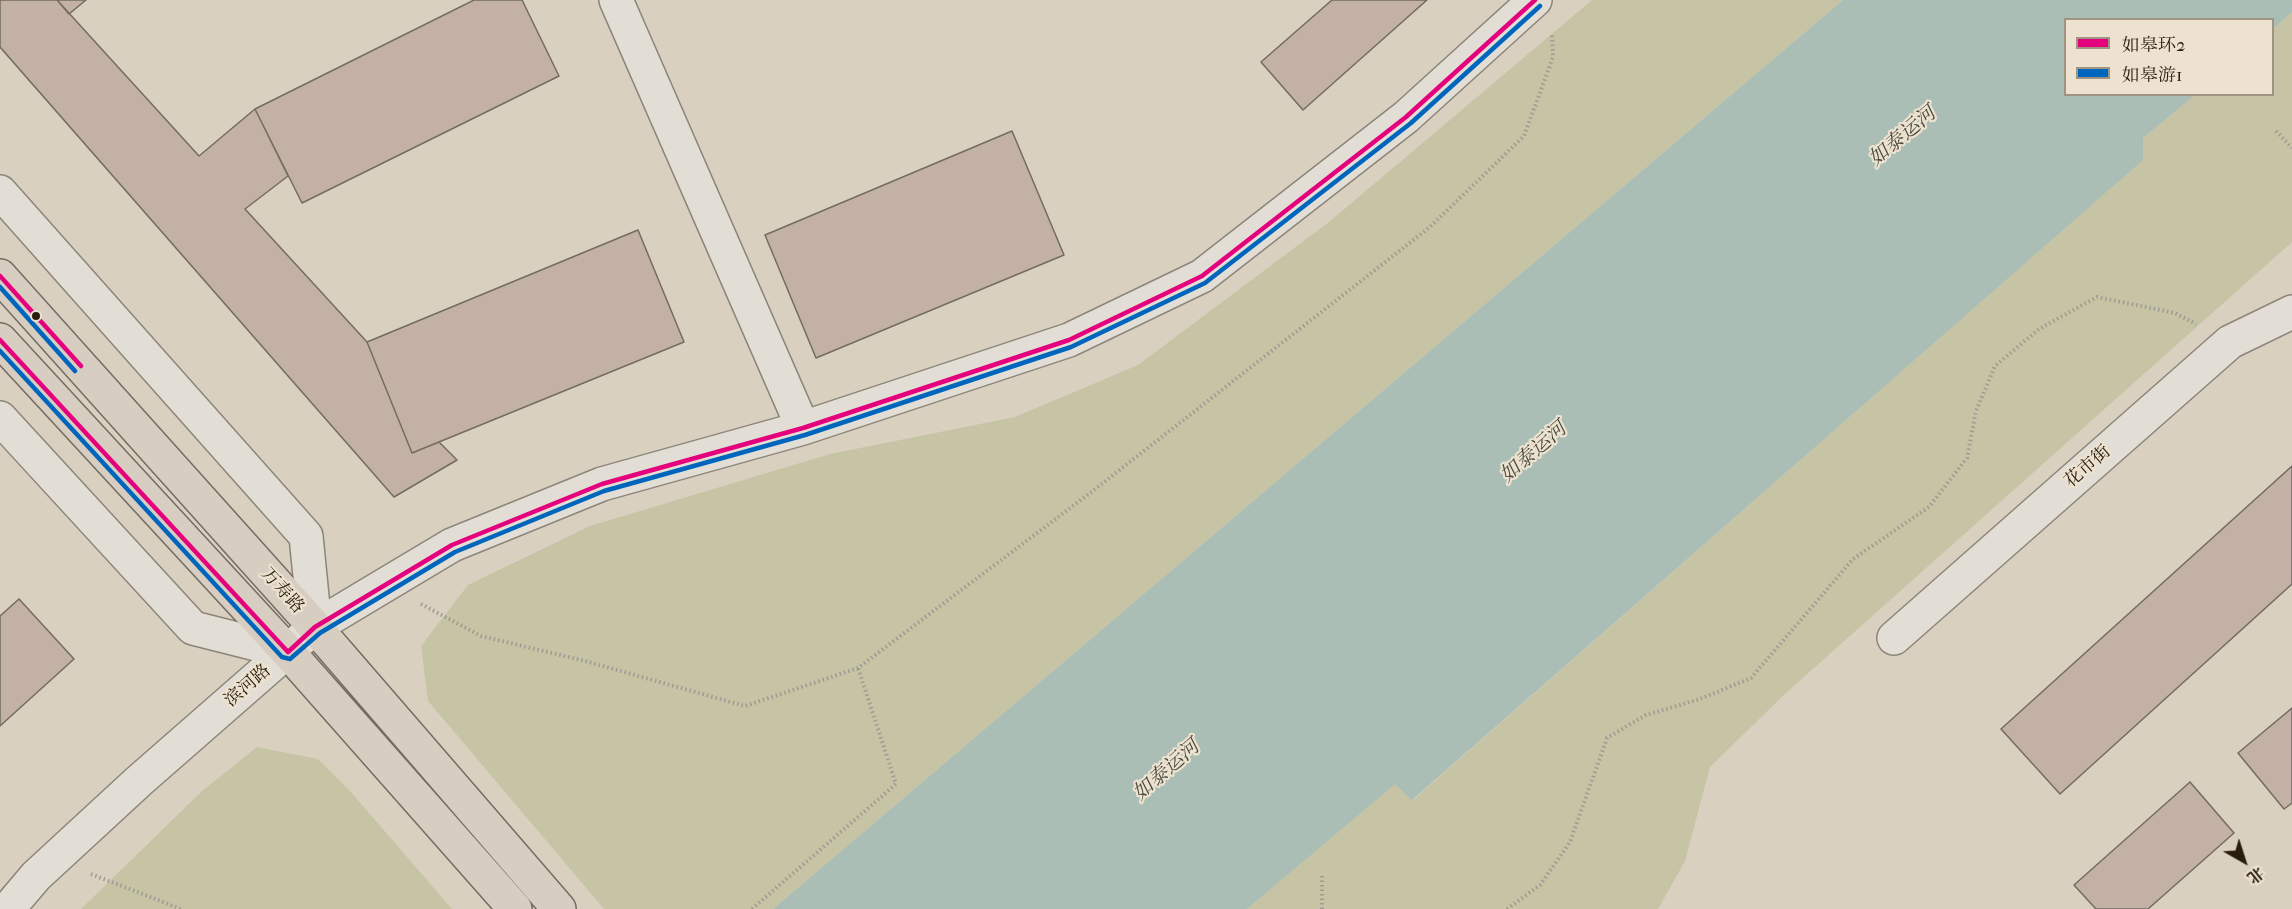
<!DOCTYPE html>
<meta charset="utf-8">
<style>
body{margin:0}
#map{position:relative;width:2292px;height:909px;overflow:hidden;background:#dad0c0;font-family:"IM FELL French Canon","Noto Serif SC",serif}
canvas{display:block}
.legend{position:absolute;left:2064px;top:18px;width:210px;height:78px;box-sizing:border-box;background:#ede2d0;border:2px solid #9f9381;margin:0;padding:8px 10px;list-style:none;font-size:18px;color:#291c0b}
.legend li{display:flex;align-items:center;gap:12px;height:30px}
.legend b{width:30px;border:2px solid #9f9381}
.north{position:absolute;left:2214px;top:831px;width:60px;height:60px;-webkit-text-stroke:4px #ede2d0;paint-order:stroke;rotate:141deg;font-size:16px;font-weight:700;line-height:24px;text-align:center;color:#291c0b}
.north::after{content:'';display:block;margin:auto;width:21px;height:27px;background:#291c0b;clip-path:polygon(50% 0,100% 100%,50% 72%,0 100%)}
</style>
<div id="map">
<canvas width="2292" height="909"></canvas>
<ul class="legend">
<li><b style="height:8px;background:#e5007d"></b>如皋环2</li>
<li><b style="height:8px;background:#0065bd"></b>如皋游1</li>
</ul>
<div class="north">北</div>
</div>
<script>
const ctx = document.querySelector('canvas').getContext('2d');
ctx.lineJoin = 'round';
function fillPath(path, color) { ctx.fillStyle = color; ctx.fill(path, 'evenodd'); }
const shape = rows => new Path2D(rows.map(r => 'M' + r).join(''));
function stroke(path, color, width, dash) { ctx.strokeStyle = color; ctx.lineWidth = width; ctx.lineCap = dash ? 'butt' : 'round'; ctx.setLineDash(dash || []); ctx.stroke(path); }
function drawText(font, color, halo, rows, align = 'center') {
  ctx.font = font + ' "IM FELL French Canon","Noto Serif SC",serif'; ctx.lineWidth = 4.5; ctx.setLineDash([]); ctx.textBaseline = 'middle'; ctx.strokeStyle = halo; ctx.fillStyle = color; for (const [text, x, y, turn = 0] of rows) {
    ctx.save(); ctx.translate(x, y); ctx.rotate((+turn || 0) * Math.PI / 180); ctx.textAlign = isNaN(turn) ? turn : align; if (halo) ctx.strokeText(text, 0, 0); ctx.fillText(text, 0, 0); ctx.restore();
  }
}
fillPath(shape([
 [1592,0,1843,0,773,909,604,909,428,701,421,646,468,585,590,526,830,454,1015,417,1138,365,1329,222],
 [2292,12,2292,242,1787,692,1710,767,1685,861,1658,909,1247,909,1395,783,1413,800,2142,160,2143,138,2195,95,2272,94,2273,29],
 [257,747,318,759,350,791,452,909,81,909,201,792]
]), '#c6c4a4');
fillPath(shape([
 [1843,0,2292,0,2292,12,2273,29,2272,20,2066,20,2066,94,2195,95,2143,138,2143,160,1412,800,1395,784,1247,909,773,909]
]), '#aabeb6');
const building = shape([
 [0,0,57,0,199,156,255,109,288,176,245,209,367,342,412,453,439,442,457,460,394,497,0,47,0,0],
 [57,0,86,0,69,14,57,0],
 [474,0,522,0,559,76,302,203,255,109,474,0],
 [1332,0,1427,0,1303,110,1261,62,1332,0],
 [1012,131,1064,255,816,358,765,235,1012,131],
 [638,230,684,342,412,453,367,342,638,230],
 [2292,466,2292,584,2060,794,2001,729,2292,466],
 [19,599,74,659,0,726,0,616,19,599],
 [2292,708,2292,803,2284,809,2238,753,2292,708],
 [2190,782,2234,833,2148,909,2096,909,2074,885,2190,782]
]);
fillPath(building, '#c3b1a6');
stroke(building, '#736c62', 1.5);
const minor = shape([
 [616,0,803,428],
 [0,192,306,536,315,627],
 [0,418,193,628,288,652],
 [1894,638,2230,342,2292,312],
 [8,909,36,876,139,781,315,627,385,585,452,545,602,484,803,428,1069,340,1202,276,1406,117,1535,0]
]);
const major = shape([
 [0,276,315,627,559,909],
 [0,340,288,652,515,909]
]);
stroke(minor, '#8c857a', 36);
stroke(major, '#736c62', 36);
stroke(shape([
 [2276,131,2292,148],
 [421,604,481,636,585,661,745,706,858,668,1094,490,1430,227,1524,136,1553,57,1552,34],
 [91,874,181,909],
 [752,909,896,784,858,668],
 [1322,909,1322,876],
 [1507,909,1540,885,1570,842,1607,738,1646,715,1700,699,1751,678,1853,559,1929,507,1967,458,1976,411,1995,366,2039,329,2097,297,2175,313,2196,324]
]), '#9f9a93', 4, [1.5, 3]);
stroke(minor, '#e2ded5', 33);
stroke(major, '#d7cec1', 33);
stroke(shape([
 [0,276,81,366],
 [0,340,288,652,315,627,452,545,602,484,803,428,1069,340,1202,276,1406,117,1535,0]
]), '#e5007d', 4.5);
stroke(shape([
 [0,287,75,371],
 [0,351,282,657,290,659,320,633,455,552,604,491,805,435,1071,347,1205,283,1411,123,1540,6]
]), '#0065bd', 4.5);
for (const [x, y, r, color] of [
 [36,316,5,"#291c0b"]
]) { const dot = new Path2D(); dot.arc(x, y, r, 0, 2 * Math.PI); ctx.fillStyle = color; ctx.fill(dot); stroke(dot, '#ede2d0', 2); }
drawText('18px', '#291c0b', '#ede2d0', [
 ["花市街",2088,467,-41],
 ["万寿路",282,591,48],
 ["滨河路",248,686,-41]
]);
drawText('italic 20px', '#494a3d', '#ede2d0', [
 ["如泰运河",1903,137,-40],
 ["如泰运河",1534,453,-41],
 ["如泰运河",1167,771,-41]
]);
</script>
